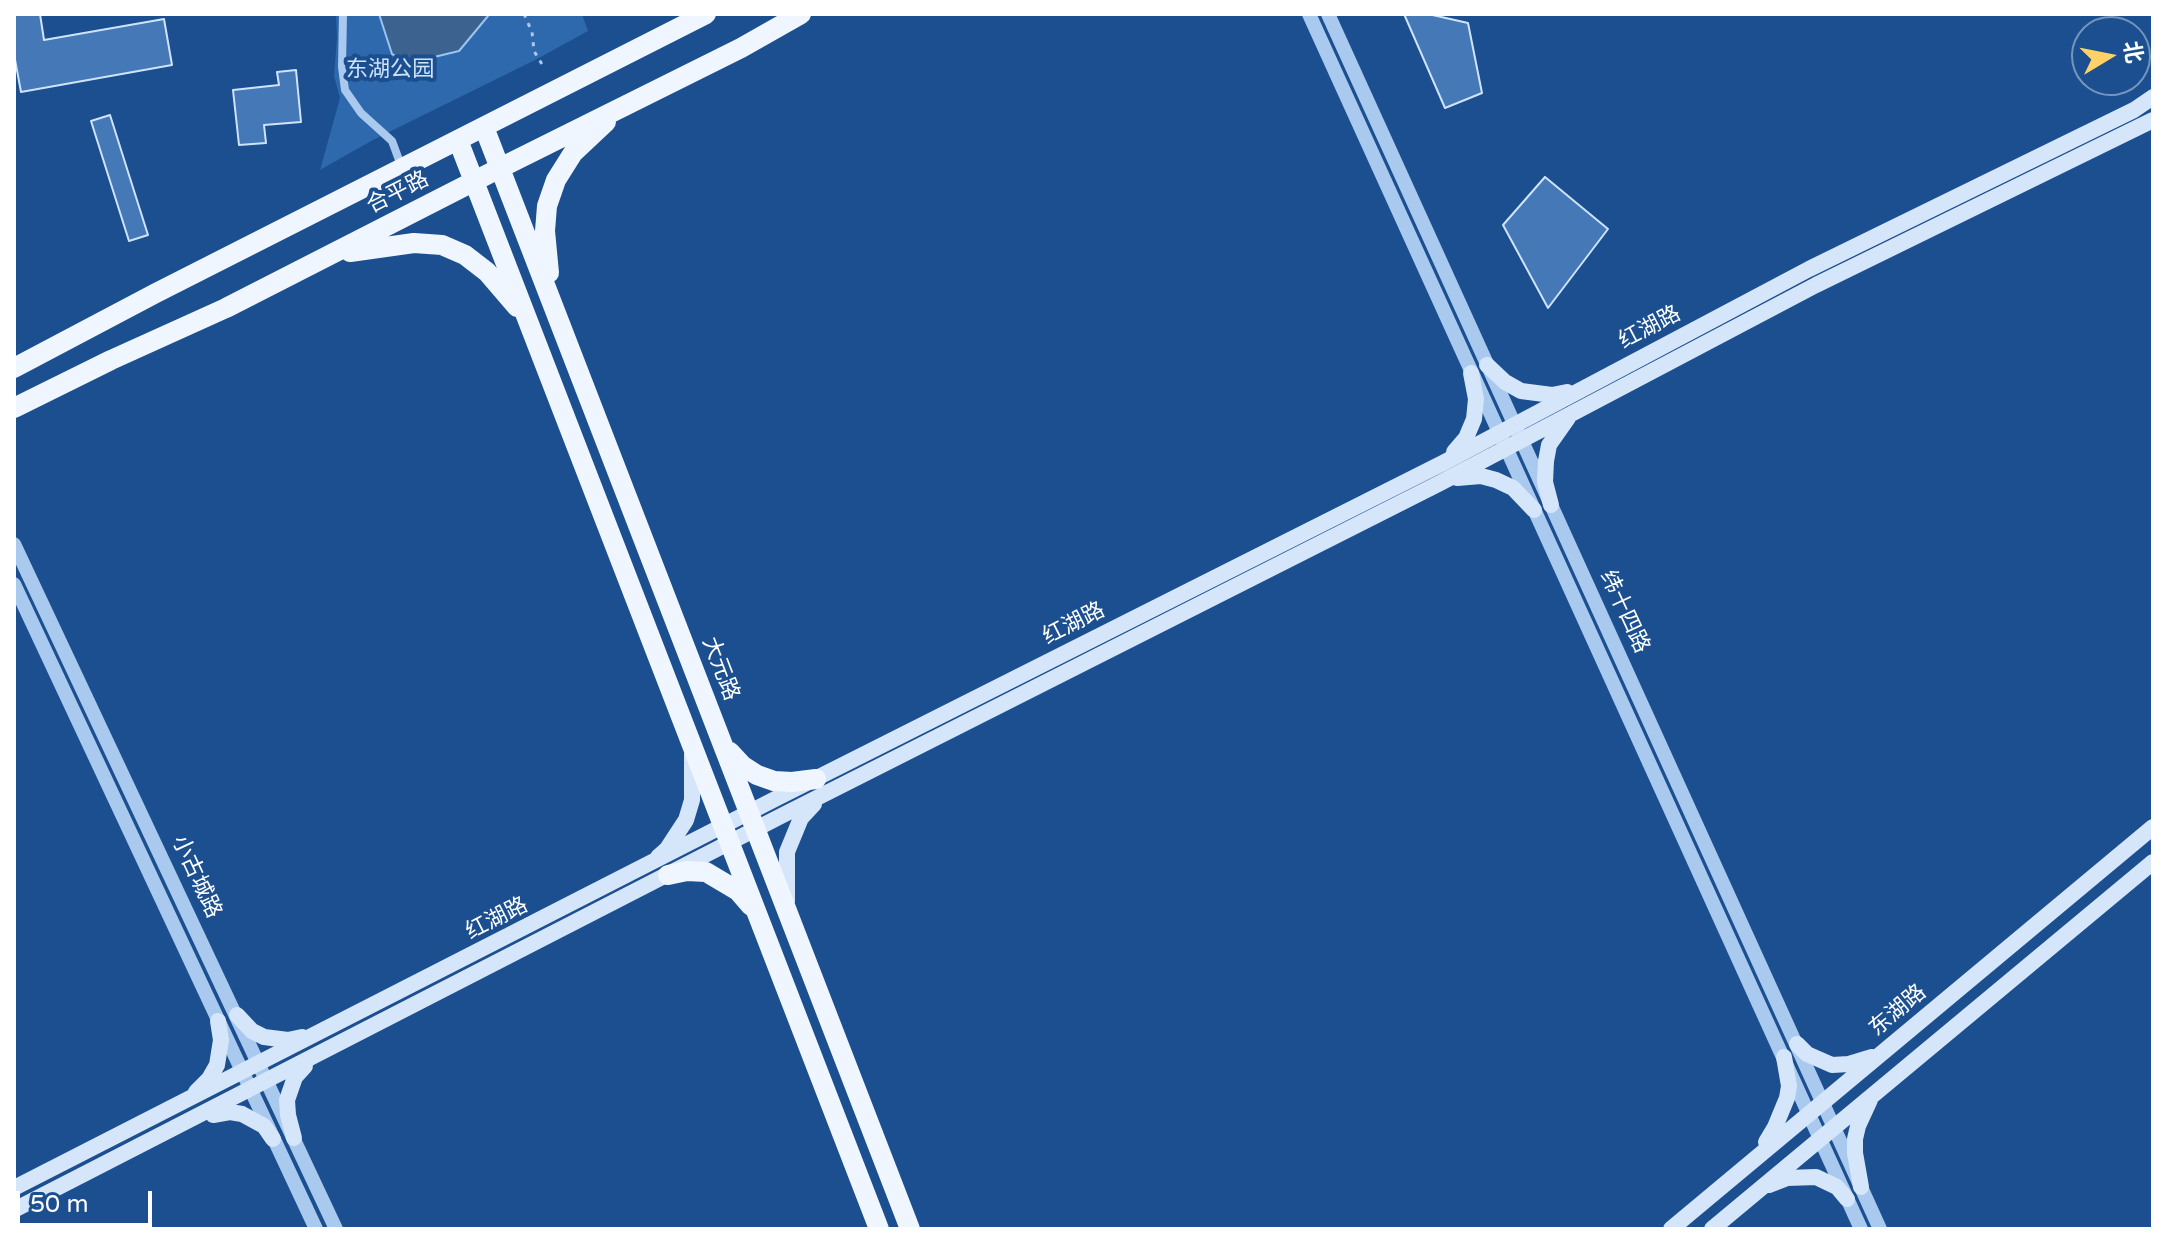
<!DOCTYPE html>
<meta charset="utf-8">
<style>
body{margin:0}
#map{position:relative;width:2167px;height:1243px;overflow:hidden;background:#1b4f8f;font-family:"Varela Round","Noto Sans SC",sans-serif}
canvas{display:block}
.frame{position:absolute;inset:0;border:16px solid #fff;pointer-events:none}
.north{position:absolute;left:2071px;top:16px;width:80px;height:80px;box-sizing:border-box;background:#1b4f8f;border:2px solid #7695bc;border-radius:50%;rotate:80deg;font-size:22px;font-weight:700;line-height:32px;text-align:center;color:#fff}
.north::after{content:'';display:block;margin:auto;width:28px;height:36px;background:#ffd166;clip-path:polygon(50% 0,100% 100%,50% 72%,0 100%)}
.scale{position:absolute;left:16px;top:1191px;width:136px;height:36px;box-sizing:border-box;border:4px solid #fff;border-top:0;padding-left:10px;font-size:24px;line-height:28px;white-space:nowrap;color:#fff;-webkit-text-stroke:6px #1b4f8f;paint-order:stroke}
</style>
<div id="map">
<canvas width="2167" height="1243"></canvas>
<div class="frame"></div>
<div class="north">北</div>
<div class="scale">50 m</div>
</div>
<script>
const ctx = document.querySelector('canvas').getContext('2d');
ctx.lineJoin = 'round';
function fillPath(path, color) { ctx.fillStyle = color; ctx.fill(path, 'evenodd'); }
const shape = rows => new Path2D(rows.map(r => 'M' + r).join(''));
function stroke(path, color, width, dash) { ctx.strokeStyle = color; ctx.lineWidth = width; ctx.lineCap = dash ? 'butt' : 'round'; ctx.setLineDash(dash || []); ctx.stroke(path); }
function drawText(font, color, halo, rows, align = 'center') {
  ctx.font = font + ' "Varela Round","Noto Sans SC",sans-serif'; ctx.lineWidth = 8; ctx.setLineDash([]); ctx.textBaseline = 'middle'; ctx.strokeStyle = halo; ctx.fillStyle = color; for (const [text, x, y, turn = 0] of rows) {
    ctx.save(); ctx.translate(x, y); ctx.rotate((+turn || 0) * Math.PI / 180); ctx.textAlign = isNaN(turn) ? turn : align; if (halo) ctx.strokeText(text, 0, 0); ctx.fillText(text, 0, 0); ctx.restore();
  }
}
fillPath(shape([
 [336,14,582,14,588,31,539,58,373,140,320,170,340,98,334,76,337,38]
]), '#2e69ad');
const water = shape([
 [379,14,487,14,488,16,459,51,409,63,392,54,379,14]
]);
fillPath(water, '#3c6290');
stroke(water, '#9cc4f0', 2);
const building = shape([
 [14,14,40,14,44,40,164,19,172,65,21,92,14,54,14,14],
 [1404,14,1428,14,1468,23,1482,93,1445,108,1404,14],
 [296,70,301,122,264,125,266,143,239,145,233,90,279,85,277,72,296,70],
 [110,115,148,235,129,241,91,121,110,115],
 [1545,177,1608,229,1548,308,1503,225,1545,177]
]);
fillPath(building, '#4478b7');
stroke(building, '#cfe3fa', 2);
stroke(shape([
 [524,14,532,32,534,51,543,66]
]), '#a9c9ee', 3, [4, 6]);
stroke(shape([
 [343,14,342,67,345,90,361,113,392,141,402,168]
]), '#a9c9ee', 8);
stroke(shape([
 [1309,14,1861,1229],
 [1328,14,1880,1229],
 [14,544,336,1229],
 [14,584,316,1229]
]), '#a9c9ee', 14);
stroke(shape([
 [1487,365,1505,382,1521,391,1552,395,1567,392],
 [1454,452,1466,438,1474,419,1476,399,1471,373],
 [1457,478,1481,476,1496,480,1513,488,1534,510],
 [1551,505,1545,482,1546,461,1549,445,1568,418],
 [658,857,667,849,686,820,692,800,692,755],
 [787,901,787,852,801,818,814,804],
 [237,1015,252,1031,264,1037,288,1040,302,1037],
 [1797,1044,1807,1054,1832,1065,1849,1064,1872,1057],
 [196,1092,209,1079,217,1065,221,1040,218,1021],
 [213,1115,230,1112,242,1114,264,1126,273,1139],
 [294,1138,288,1115,287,1100,295,1077,305,1066],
 [1766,1142,1775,1127,1787,1098,1789,1086,1784,1057],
 [1769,1185,1787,1178,1816,1177,1837,1187,1847,1199],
 [1861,1187,1855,1153,1855,1139,1858,1126,1870,1100],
 [14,1188,781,796,1443,463,1809,269,2134,110,2153,97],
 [14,1210,785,814,1440,483,1816,285,2153,120],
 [1671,1229,2153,827],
 [1712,1229,2153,862]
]), '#d6e6fa', 16);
stroke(shape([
 [484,127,910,1229],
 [458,140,879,1229],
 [350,252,414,243,442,245,465,255,487,272,517,307],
 [549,273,545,231,547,206,556,180,573,153,606,122],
 [14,368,156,293,706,14],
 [14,408,111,360,226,308,500,168,741,48,801,14],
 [730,752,743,766,757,775,774,781,792,782,816,779],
 [668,875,687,871,706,872,738,891,751,906]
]), '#f0f6ff', 20);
drawText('22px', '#cfe3fa', '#1b4f8f', [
 ["东湖公园",390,70]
]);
drawText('22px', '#fff', '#1b4f8f', [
 ["合平路",398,193,-27],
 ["红湖路",1650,328,-28],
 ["纬十四路",1624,612,65],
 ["红湖路",1074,624,-27],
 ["大元路",720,669,69],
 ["小古城路",196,877,65],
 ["红湖路",497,919,-27],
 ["东湖路",1898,1011,-40]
]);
</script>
